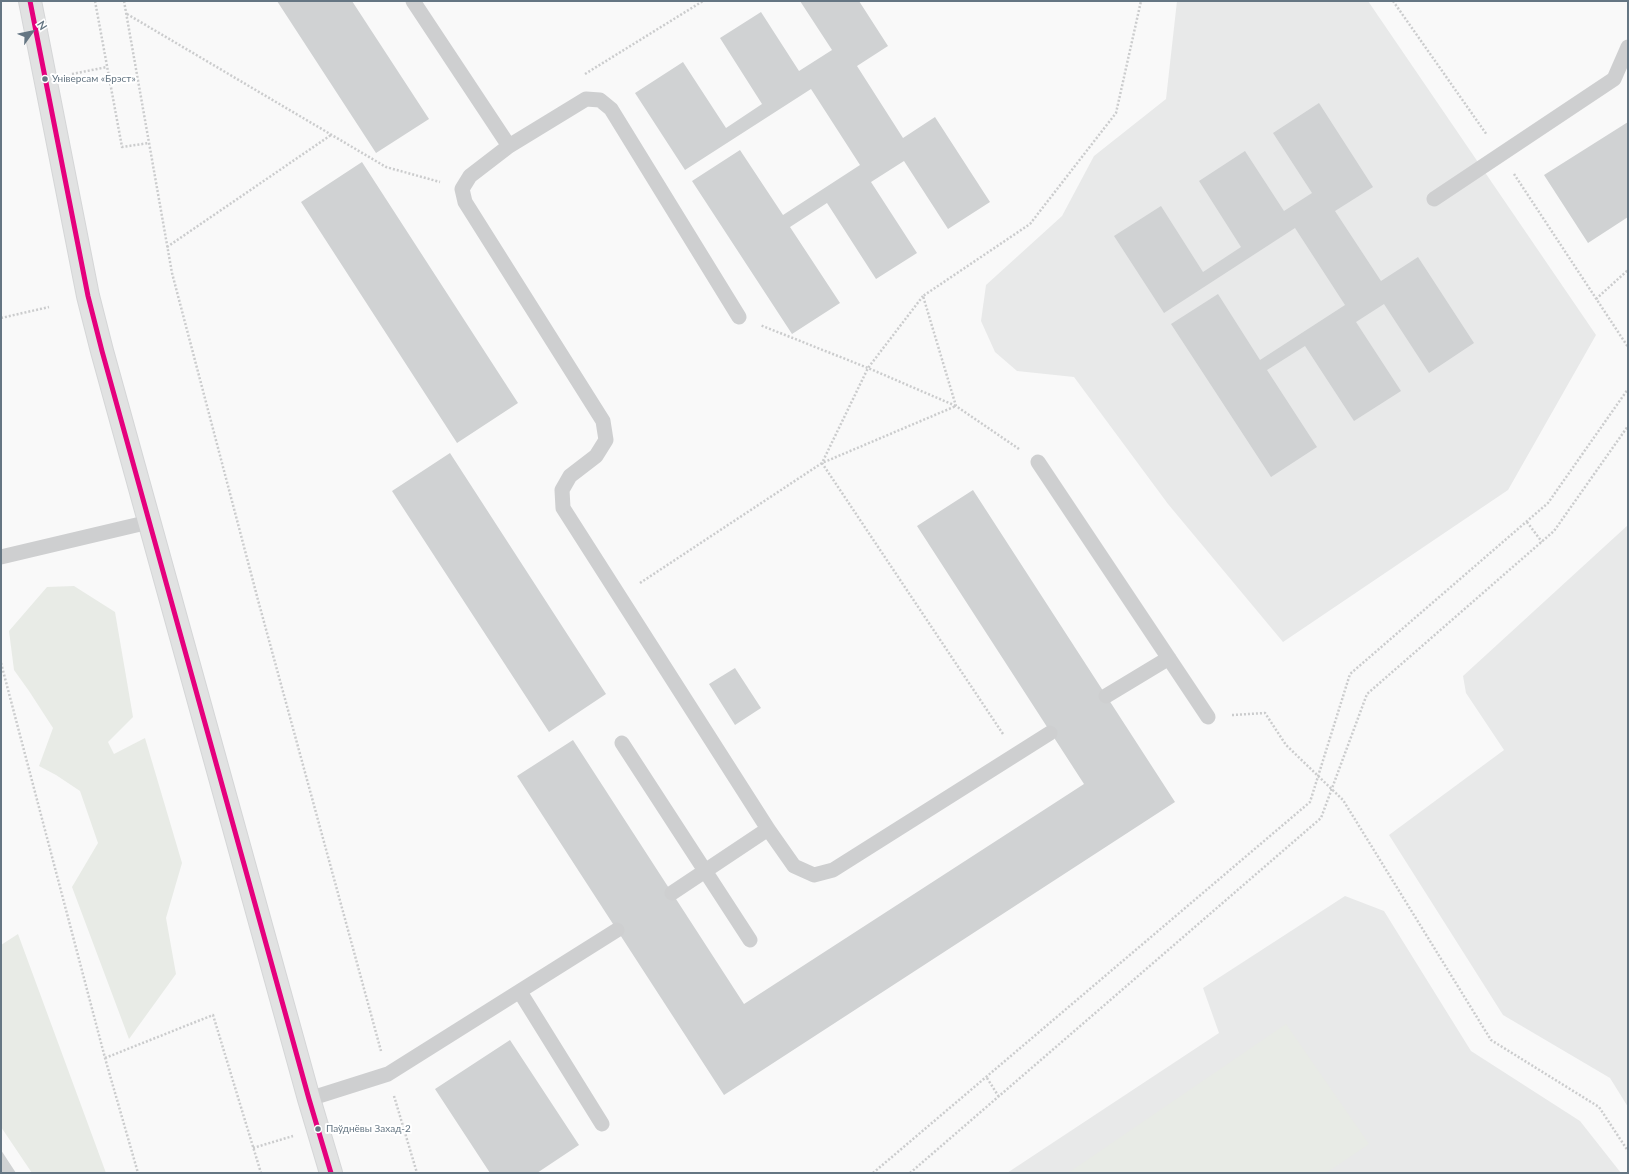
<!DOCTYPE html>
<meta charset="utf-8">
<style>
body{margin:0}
#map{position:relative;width:1629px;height:1174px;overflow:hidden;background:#f9f9f9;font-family:Lato,sans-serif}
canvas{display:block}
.frame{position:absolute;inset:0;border:2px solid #657683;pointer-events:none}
.north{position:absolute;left:12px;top:12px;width:40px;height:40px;-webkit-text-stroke:3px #fff;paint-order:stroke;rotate:57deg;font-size:11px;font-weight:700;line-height:16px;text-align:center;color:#657683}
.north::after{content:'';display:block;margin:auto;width:14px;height:18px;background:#657683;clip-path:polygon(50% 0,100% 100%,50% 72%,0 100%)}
</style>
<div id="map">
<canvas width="1629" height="1174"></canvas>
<div class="frame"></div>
<div class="north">N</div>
</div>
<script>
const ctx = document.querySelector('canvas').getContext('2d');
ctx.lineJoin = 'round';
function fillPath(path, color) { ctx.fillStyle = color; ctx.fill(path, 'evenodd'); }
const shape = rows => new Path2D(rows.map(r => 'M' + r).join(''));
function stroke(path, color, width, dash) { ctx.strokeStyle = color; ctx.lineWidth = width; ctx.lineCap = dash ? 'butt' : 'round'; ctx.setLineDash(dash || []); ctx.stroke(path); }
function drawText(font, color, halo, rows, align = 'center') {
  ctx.font = font + ' Lato,sans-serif'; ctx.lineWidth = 4; ctx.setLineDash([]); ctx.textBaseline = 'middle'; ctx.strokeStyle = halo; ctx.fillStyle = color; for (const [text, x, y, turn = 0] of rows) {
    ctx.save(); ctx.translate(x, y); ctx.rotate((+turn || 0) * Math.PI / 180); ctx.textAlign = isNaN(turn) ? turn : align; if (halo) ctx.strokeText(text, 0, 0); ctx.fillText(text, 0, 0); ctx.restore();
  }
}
fillPath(shape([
 [1177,1,1368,1,1596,335,1508,490,1283,642,1168,504,1074,377,1017,371,995,352,981,321,986,285,1062,216,1094,156,1166,99],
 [1628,525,1628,1107,1610,1078,1503,1015,1389,835,1504,750,1466,693,1463,676],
 [1345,896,1384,911,1471,1051,1580,1121,1621,1173,1007,1173,1219,1033,1203,988]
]), '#e8e9e9');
fillPath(shape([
 [74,586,115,612,133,717,108,742,114,754,145,738,182,863,166,918,176,974,129,1039,72,887,98,843,80,791,56,775,39,766,53,728,29,691,14,670,9,631,47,587],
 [18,934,106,1173,32,1173,1,1127,1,945],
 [1286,1024,1369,1144,1326,1173,1068,1173]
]), '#e8ebe6');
fillPath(shape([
 [277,1,352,1,429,119,376,153],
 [800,1,859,1,888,46,857,66,903,138,935,117,990,202,948,229,904,161,871,182,917,253,876,279,827,203,790,227,840,303,792,334,692,181,740,150,783,215,860,165,811,89,685,170,635,93,683,62,726,128,762,104,720,38,761,12,799,71,832,50],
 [1319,103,1373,187,1335,211,1381,281,1418,257,1474,343,1429,373,1384,304,1356,322,1401,391,1354,421,1305,346,1267,370,1317,447,1271,477,1171,324,1218,294,1260,360,1345,305,1295,228,1164,313,1114,236,1161,206,1203,272,1241,247,1199,181,1245,151,1284,211,1312,193,1273,133],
 [1628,122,1628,217,1588,243,1544,175],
 [362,162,518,403,457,443,301,202],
 [450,453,606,694,549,732,392,491],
 [973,490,1175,802,724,1095,517,776,573,740,744,1004,1084,784,917,526],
 [735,668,761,708,735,725,709,684],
 [510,1040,579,1145,537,1173,490,1173,435,1089],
 [1,1150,16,1173,1,1173]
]), '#d0d2d3');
const secondary = shape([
 [30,1,88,296,102,351,309,1099,331,1173]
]);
stroke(secondary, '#d5d6d7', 24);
stroke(shape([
 [95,1,122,147,149,143],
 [124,1,172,273,258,600,381,1051],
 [1393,1,1487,135],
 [127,14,386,167,440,182],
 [72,74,107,67],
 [585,74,703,1],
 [1514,174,1628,347],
 [167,247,331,135],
 [923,296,868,368,822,463,1003,734],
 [1596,299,1628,270],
 [1,318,49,307],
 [1019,449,956,406,923,296,1030,224,1116,113,1141,1],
 [1527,522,1542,542],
 [640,583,822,463,956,406,868,368,760,325],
 [1,663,105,1058,138,1173],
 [1232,715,1265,713,1286,745,1343,800,1491,1040,1599,1107,1628,1151],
 [105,1058,213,1015,261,1173],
 [987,1078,999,1097],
 [394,1096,417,1173],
 [253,1148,293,1136],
 [873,1173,1310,802,1350,674,1548,503,1628,389],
 [910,1173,1321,818,1367,694,1554,531,1628,426]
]), '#cbcccd', 2.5, [2, 2]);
stroke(shape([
 [413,1,509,146],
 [1434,199,1614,79,1628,47],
 [739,317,611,109,600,100,586,99,509,146,470,176,462,189,465,202,603,421,606,440,596,456,570,476,562,490,563,508,768,829,794,866,814,875,833,870,1050,733],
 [1038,462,1208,717],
 [1,557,149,522],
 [1106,696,1169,658],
 [622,743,750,940],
 [672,893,768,829],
 [520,992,602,1124],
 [309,1099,388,1074,617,930]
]), '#cecfd0', 15);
stroke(secondary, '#e1e2e2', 22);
stroke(shape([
 [30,1,88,296,102,351,309,1099,331,1173]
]), '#e5007d', 5);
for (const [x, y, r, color] of [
 [45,79,3.5,"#657683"],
 [318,1129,3.5,"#657683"]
]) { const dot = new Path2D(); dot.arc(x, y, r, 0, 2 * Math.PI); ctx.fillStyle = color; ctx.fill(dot); stroke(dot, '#fff', 1.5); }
drawText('10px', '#657683', '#fff', [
 ["Універсам «Брэст»",52,79],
 ["Паўднёвы Захад-2",326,1129]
], 'left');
</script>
